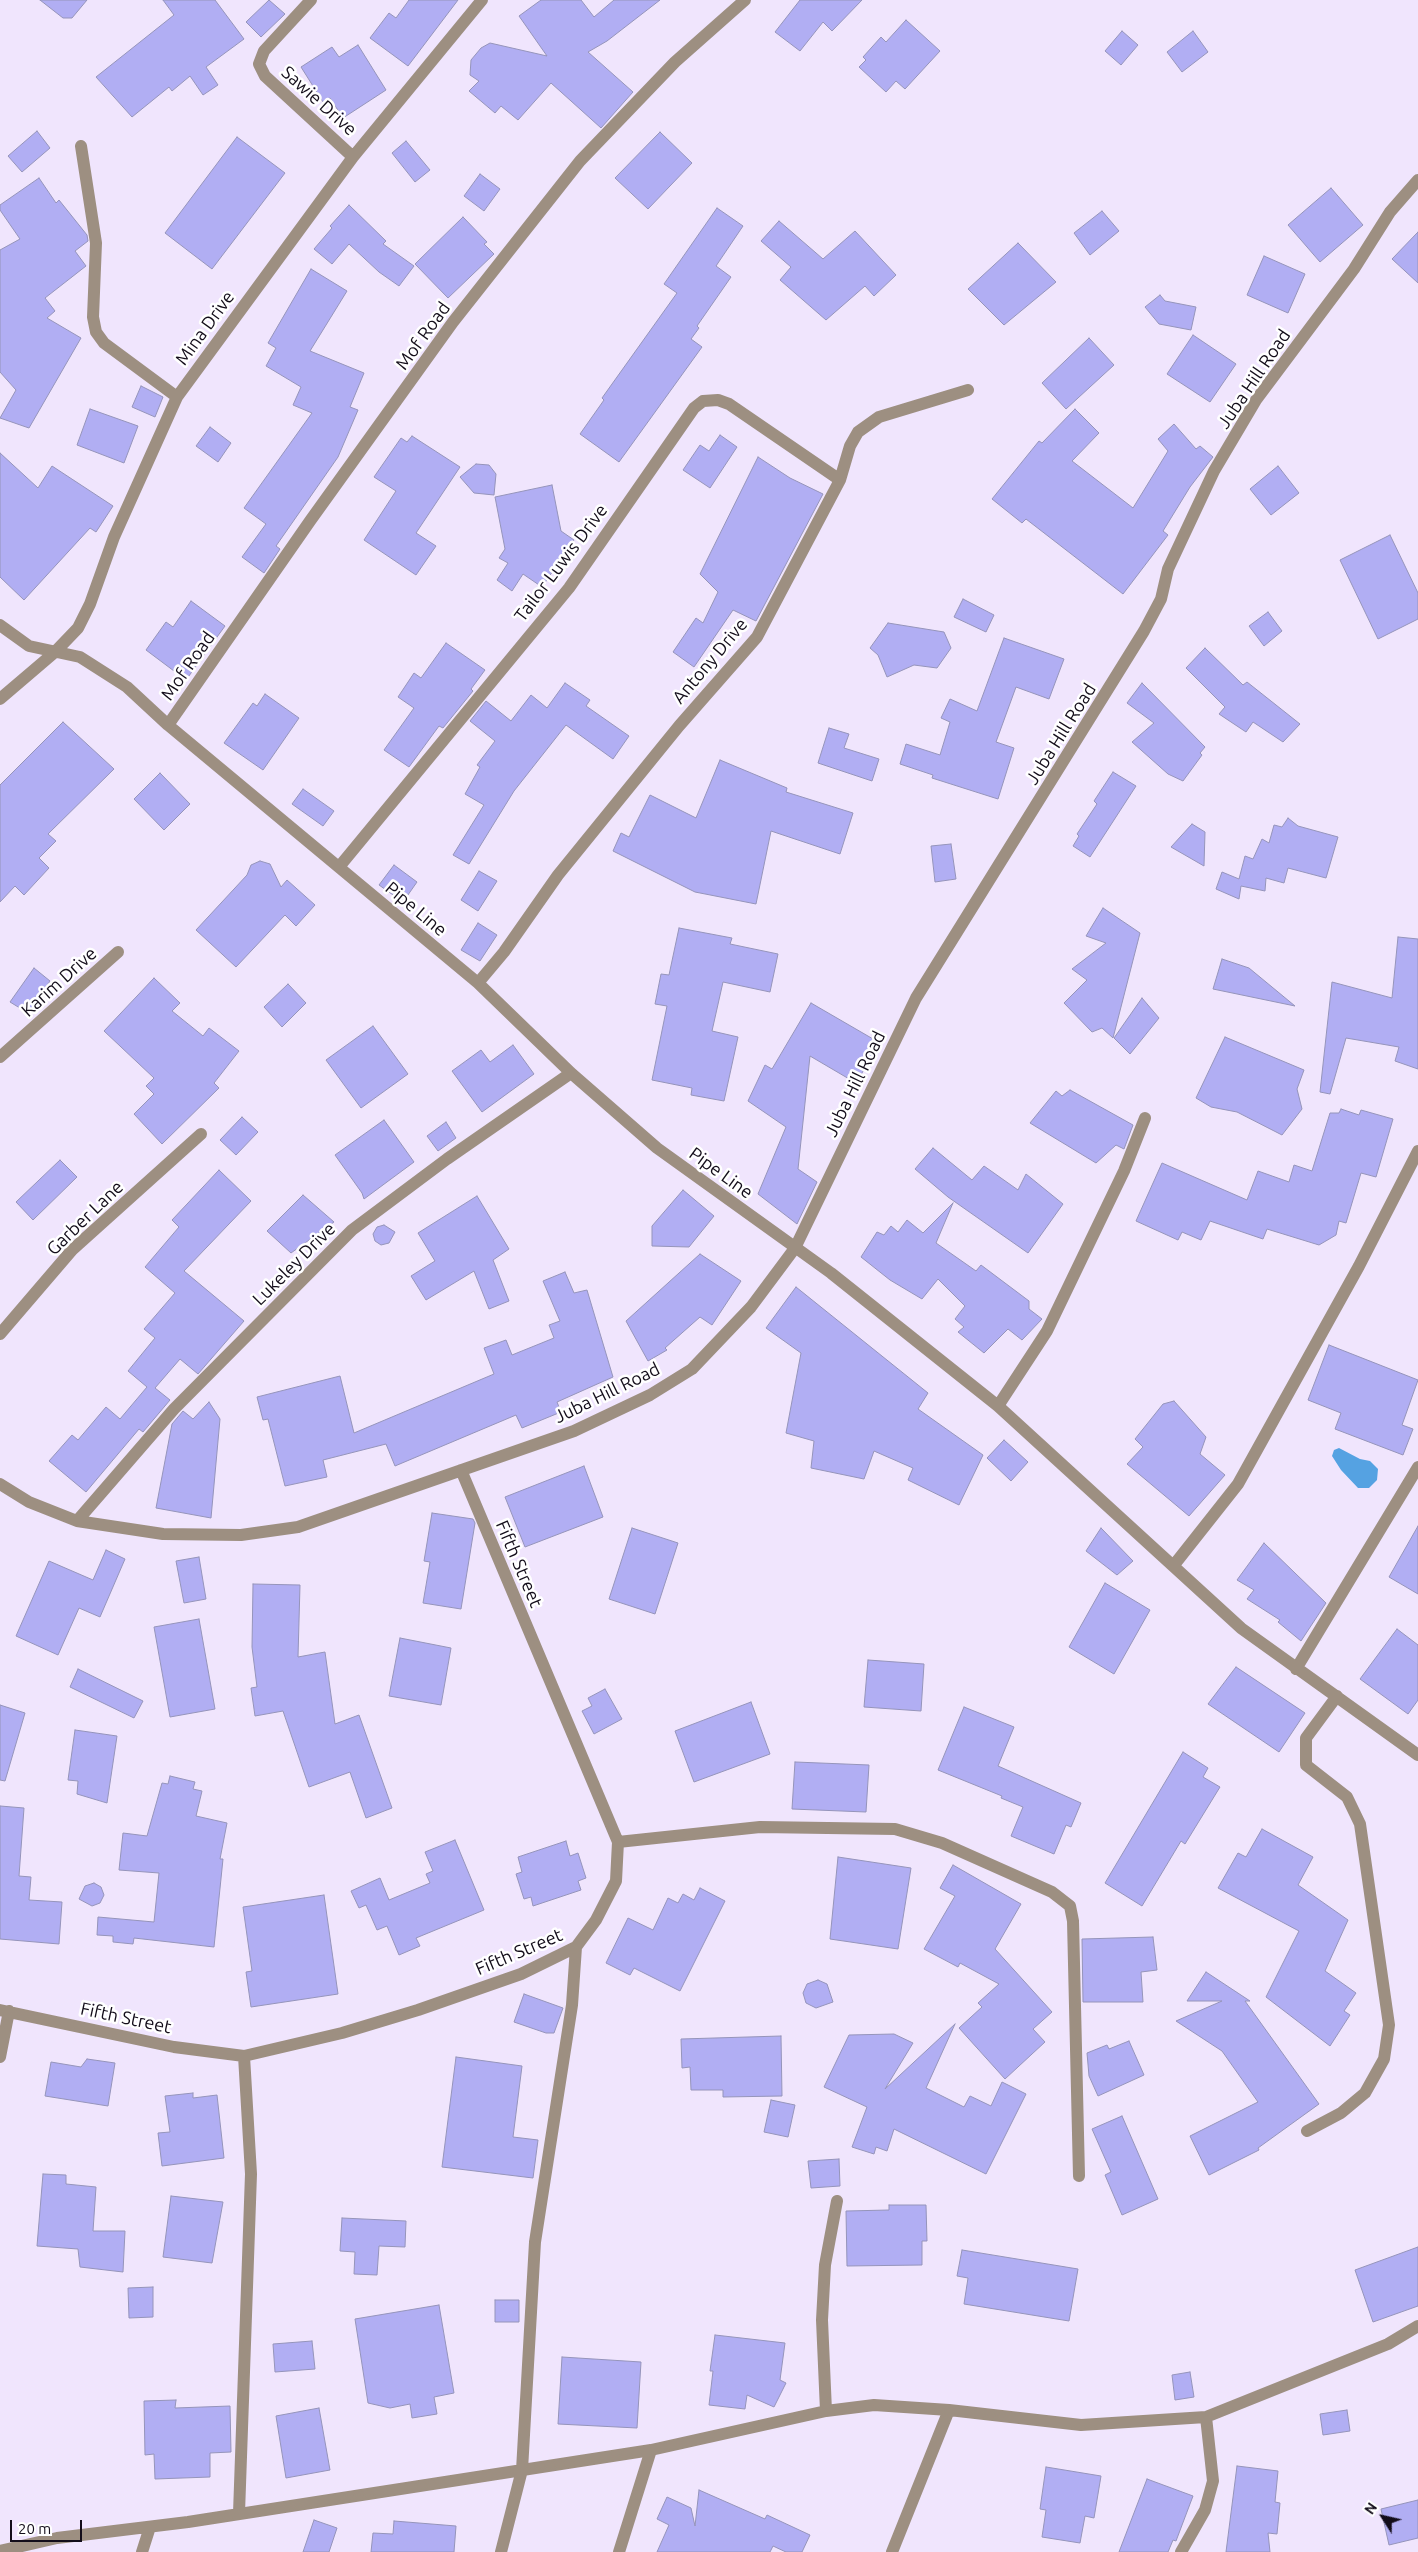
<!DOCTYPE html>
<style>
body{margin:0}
#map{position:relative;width:1418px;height:2552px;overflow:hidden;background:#f0e5fd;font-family:Ubuntu,sans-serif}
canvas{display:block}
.north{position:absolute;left:1358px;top:2492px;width:50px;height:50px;-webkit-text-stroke:4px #fff;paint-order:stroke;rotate:305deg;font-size:14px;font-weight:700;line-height:20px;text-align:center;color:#130d1a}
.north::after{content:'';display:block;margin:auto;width:18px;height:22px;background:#130d1a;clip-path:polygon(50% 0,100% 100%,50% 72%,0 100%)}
.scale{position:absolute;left:10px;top:2520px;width:72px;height:22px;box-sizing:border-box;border:2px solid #130d1a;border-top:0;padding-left:6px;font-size:15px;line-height:18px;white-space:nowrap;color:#130d1a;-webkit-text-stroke:4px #fff;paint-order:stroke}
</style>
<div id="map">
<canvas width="1418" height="2552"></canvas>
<div class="north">N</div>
<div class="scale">20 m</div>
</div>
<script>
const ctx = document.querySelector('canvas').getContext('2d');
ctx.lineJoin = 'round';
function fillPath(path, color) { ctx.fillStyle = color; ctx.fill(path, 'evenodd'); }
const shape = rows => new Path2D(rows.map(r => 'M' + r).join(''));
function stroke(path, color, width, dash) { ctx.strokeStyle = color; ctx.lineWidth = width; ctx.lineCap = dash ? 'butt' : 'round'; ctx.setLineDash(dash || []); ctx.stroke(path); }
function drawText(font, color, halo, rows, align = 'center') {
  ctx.font = font + ' Ubuntu,sans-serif'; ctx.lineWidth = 5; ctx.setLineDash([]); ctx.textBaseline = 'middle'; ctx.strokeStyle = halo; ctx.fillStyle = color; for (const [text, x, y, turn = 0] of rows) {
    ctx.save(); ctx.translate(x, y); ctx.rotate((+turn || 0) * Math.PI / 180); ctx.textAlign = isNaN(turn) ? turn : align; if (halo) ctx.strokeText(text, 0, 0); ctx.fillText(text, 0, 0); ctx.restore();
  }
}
fillPath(shape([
 [1339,1448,1360,1459,1370,1461,1378,1469,1377,1480,1369,1488,1358,1488,1341,1470,1332,1456,1334,1450]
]), '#55a2e2');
const building = shape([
 [40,0,87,0,72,18,63,18,40,0],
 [163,0,215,0,244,39,206,67,218,85,203,95,190,76,172,91,169,87,132,117,96,77,174,15,163,0],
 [269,0,285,14,261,37,246,22,269,0],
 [409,0,458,0,408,66,370,38,389,13,396,18,409,0],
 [541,0,581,0,594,17,614,0,660,0,607,41,588,52,633,92,601,128,551,83,518,120,501,106,495,113,469,91,479,81,470,75,471,60,481,48,490,43,547,56,519,16,541,0],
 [800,0,862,0,832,31,823,22,800,51,775,32,800,0],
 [906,20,940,51,905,89,896,81,886,92,859,67,866,60,863,57,881,37,886,42,906,20],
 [1122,31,1138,45,1121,65,1105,51,1122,31],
 [1193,31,1208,52,1182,72,1167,52,1193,31],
 [358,45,386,90,343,118,330,98,323,102,301,67,332,47,339,57,358,45],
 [37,131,50,148,22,172,8,156,37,131],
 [660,132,692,163,648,209,615,178,660,132],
 [237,137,285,173,212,269,165,233,237,137],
 [406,141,430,170,415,182,392,153,406,141],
 [480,174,500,189,484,211,464,196,480,174],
 [39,178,56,203,59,200,87,235,88,241,75,251,86,266,45,298,55,311,47,318,81,338,29,428,0,418,16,390,0,372,0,250,20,239,0,210,0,205,39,178],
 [1331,188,1363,225,1320,262,1288,225,1331,188],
 [349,205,386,241,383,244,414,266,399,286,379,272,349,244,332,264,314,249,332,228,330,226,349,205],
 [717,208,743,226,716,266,731,277,697,326,699,328,691,339,702,347,619,462,580,434,604,400,602,398,677,293,664,284,717,208],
 [1102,211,1119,231,1090,255,1074,233,1102,211],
 [463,217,487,242,484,244,494,254,448,298,415,264,463,217],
 [779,221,823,259,855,231,896,275,874,296,865,286,826,320,780,280,791,267,761,241,779,221],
 [1418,232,1418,283,1392,259,1418,232],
 [1018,243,1056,282,1004,325,968,289,1018,243],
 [1264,256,1305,274,1288,313,1247,295,1264,256],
 [311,269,347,291,310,351,364,373,350,407,358,410,338,457,276,546,280,549,264,573,242,557,266,524,244,508,312,413,293,405,301,387,266,366,276,348,268,343,311,269],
 [1160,295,1165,301,1196,307,1191,330,1159,324,1145,307,1160,295],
 [1193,335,1236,364,1210,402,1167,374,1193,335],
 [1089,338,1114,365,1066,409,1042,383,1089,338],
 [141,386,163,397,155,417,132,407,141,386],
 [90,409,138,426,124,463,77,445,90,409],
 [1075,409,1099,433,1072,461,1133,508,1168,451,1158,439,1174,424,1196,449,1200,446,1213,457,1190,487,1163,531,1168,535,1123,594,1026,519,1022,523,992,499,1039,441,1042,443,1075,409],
 [210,427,231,443,218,462,196,446,210,427],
 [720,435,737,447,710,488,683,470,700,445,709,451,720,435],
 [412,436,460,467,416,533,436,546,416,575,364,540,396,491,374,477,401,438,407,442,412,436],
 [0,453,38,488,52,466,113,506,96,532,90,528,24,600,0,577,0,453],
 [758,457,790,478,823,494,756,621,733,610,694,667,673,652,696,618,703,623,718,592,700,574,758,457],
 [476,464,489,465,496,474,494,495,474,493,460,477,476,464],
 [1278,466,1299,493,1271,515,1250,489,1278,466],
 [552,485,561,531,574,540,542,587,523,574,512,591,497,580,508,563,499,558,505,549,495,497,552,485],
 [1390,535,1418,593,1418,619,1378,639,1340,560,1390,535],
 [963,599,994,615,986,632,954,617,963,599],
 [191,601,225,626,186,680,146,650,166,622,173,627,191,601],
 [1268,612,1282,631,1264,646,1249,626,1268,612],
 [888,623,944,632,951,648,937,668,914,665,887,677,878,655,870,648,888,623],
 [1004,638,1064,659,1049,699,1016,687,996,742,1014,748,998,799,932,778,933,775,900,764,906,744,940,755,950,722,941,718,950,699,977,711,1004,638],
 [446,643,485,670,471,689,473,691,443,728,439,726,409,767,384,750,414,708,398,697,414,673,421,678,446,643],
 [1205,648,1243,685,1247,682,1300,724,1283,742,1253,722,1246,732,1219,714,1225,707,1186,668,1205,648],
 [565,683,590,700,586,706,629,736,613,759,566,725,514,791,469,864,453,855,484,805,465,794,480,767,477,765,495,741,470,721,486,701,511,721,531,695,547,708,565,683],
 [1142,683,1205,747,1200,753,1202,755,1183,781,1168,774,1132,742,1154,723,1127,703,1142,683],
 [265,694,299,718,263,770,224,743,253,703,257,706,265,694],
 [63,722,114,769,48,834,56,841,39,858,49,868,24,895,15,886,0,902,0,785,63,722],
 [829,728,849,734,844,748,879,759,872,781,818,763,829,728],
 [720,760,787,788,786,792,853,813,840,854,771,831,756,904,695,892,613,851,621,833,629,837,650,795,696,818,720,760],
 [1113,772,1136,786,1090,857,1073,846,1079,836,1077,834,1097,804,1094,801,1113,772],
 [160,773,190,804,164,830,134,799,160,773],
 [303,789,334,811,323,826,292,804,303,789],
 [1288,818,1298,826,1338,837,1326,878,1288,868,1284,883,1266,878,1265,891,1241,886,1239,899,1216,889,1222,872,1239,879,1245,856,1253,859,1262,839,1269,843,1274,825,1282,827,1288,818],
 [1192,824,1205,832,1204,866,1171,847,1192,824],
 [951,844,956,879,935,882,931,846,951,844],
 [260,861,270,864,281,887,287,880,315,905,296,926,285,915,236,967,196,930,247,875,251,865,260,861],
 [394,865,417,882,403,902,379,885,394,865],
 [479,871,497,881,478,911,461,900,479,871],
 [1103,908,1140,933,1113,1038,1102,1028,1092,1032,1064,1003,1087,980,1072,969,1106,943,1086,936,1103,908],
 [478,923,497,935,480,961,461,950,478,923],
 [679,928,732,938,730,944,778,954,770,992,723,982,712,1031,738,1037,724,1101,691,1095,692,1088,652,1080,667,1006,655,1004,661,974,669,975,679,928],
 [1398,937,1418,939,1418,1069,1395,1061,1399,1047,1346,1038,1330,1094,1320,1092,1332,982,1392,998,1398,937],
 [1222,959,1249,968,1295,1006,1213,989,1222,959],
 [34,968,50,981,28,1013,10,1002,34,968],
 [154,978,180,1003,172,1011,203,1036,209,1028,239,1051,214,1083,219,1088,162,1144,134,1114,154,1094,146,1086,154,1078,104,1031,154,978],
 [288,984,306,1003,282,1027,264,1007,288,984],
 [1142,998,1159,1018,1130,1054,1114,1038,1142,998],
 [811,1003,880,1043,856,1083,810,1056,798,1169,817,1182,797,1224,758,1194,786,1127,748,1101,765,1065,772,1069,811,1003],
 [373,1026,408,1074,361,1108,326,1060,373,1026],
 [1225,1037,1304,1070,1297,1089,1302,1109,1282,1135,1237,1112,1211,1107,1196,1098,1225,1037],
 [513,1045,534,1074,482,1112,452,1071,481,1050,490,1062,513,1045],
 [1070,1090,1133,1125,1124,1149,1116,1145,1096,1163,1030,1123,1056,1091,1062,1096,1070,1090],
 [1341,1109,1359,1115,1361,1110,1393,1119,1376,1177,1361,1173,1346,1223,1339,1221,1336,1235,1319,1245,1267,1229,1263,1239,1210,1221,1201,1240,1182,1232,1178,1240,1136,1221,1162,1163,1247,1200,1258,1171,1289,1182,1294,1165,1312,1171,1330,1113,1339,1113,1341,1109],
 [242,1117,258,1132,236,1155,220,1140,242,1117],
 [384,1120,414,1162,364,1199,362,1193,335,1155,384,1120],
 [446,1122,456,1138,438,1151,427,1136,446,1122],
 [933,1148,972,1180,984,1166,1018,1190,1026,1174,1063,1204,1028,1253,948,1197,915,1169,933,1148],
 [60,1160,77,1177,33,1220,16,1202,60,1160],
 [219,1170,251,1201,184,1271,244,1321,198,1374,180,1359,155,1388,170,1400,143,1432,139,1429,86,1492,49,1461,72,1435,78,1440,106,1407,120,1419,147,1387,128,1371,155,1338,144,1329,175,1293,145,1267,179,1227,172,1220,219,1170],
 [683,1190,714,1216,689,1247,652,1246,652,1226,683,1190],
 [303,1195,334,1222,291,1253,267,1231,303,1195],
 [477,1196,509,1249,493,1260,509,1301,489,1309,474,1271,426,1300,411,1276,435,1261,418,1233,477,1196],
 [953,1203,936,1243,976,1271,981,1265,1029,1301,1029,1309,1042,1319,1022,1340,1008,1329,984,1353,958,1332,964,1327,955,1319,965,1306,938,1279,922,1299,890,1280,861,1257,877,1232,884,1235,891,1226,898,1232,907,1220,923,1233,953,1203],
 [384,1225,395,1232,389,1243,381,1245,375,1241,373,1234,377,1227,384,1225],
 [700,1254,741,1281,712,1325,700,1317,665,1348,667,1350,648,1361,626,1321,700,1254],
 [565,1272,574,1293,587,1290,613,1377,557,1402,561,1412,522,1428,516,1415,395,1466,386,1444,323,1460,327,1477,285,1486,268,1419,263,1420,257,1397,340,1376,354,1433,494,1374,484,1348,506,1340,512,1355,554,1338,549,1325,560,1321,543,1281,565,1272],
 [796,1287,928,1393,918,1409,983,1455,959,1505,908,1480,913,1468,874,1451,864,1479,811,1468,814,1441,786,1433,801,1353,766,1328,796,1287],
 [1329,1345,1418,1380,1402,1425,1413,1429,1403,1455,1335,1429,1341,1413,1308,1400,1329,1345],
 [1174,1401,1206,1437,1200,1454,1225,1475,1189,1516,1127,1464,1143,1447,1135,1439,1163,1404,1174,1401],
 [209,1402,220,1419,211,1518,156,1508,172,1424,183,1411,193,1419,209,1402],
 [1004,1440,1028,1462,1011,1481,987,1458,1004,1440],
 [584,1466,603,1517,525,1547,505,1497,584,1466],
 [432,1513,473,1519,475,1523,461,1609,423,1603,430,1562,424,1561,432,1513],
 [1418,1526,1418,1594,1389,1577,1418,1526],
 [632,1528,678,1543,655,1614,609,1599,632,1528],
 [1101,1528,1133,1561,1117,1575,1086,1551,1101,1528],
 [1264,1543,1326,1603,1301,1641,1278,1622,1280,1620,1247,1599,1254,1590,1237,1580,1264,1543],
 [106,1550,125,1559,100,1617,79,1608,58,1655,16,1636,49,1561,93,1580,106,1550],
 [199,1557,206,1599,184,1603,176,1561,199,1557],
 [1105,1583,1150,1610,1114,1674,1069,1647,1105,1583],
 [253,1584,300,1585,298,1657,325,1652,335,1724,359,1715,392,1808,366,1818,350,1772,309,1787,283,1711,255,1716,251,1688,257,1687,252,1647,253,1584],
 [199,1619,215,1709,170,1717,154,1627,199,1619],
 [1397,1629,1418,1645,1418,1700,1408,1714,1360,1679,1397,1629],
 [400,1638,451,1648,441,1705,389,1696,400,1638],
 [868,1660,924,1664,921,1711,864,1707,868,1660],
 [1236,1667,1305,1713,1279,1752,1208,1704,1236,1667],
 [78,1669,143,1701,134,1718,70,1687,78,1669],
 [605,1689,622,1719,594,1734,582,1711,592,1706,588,1698,605,1689],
 [751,1702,770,1754,694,1782,675,1731,751,1702],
 [0,1705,25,1713,5,1781,0,1780,0,1705],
 [964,1707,1014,1727,998,1766,1081,1803,1071,1827,1066,1825,1054,1854,1011,1836,1023,1807,1001,1798,1002,1796,938,1770,964,1707],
 [75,1730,117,1736,107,1803,77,1794,78,1781,68,1780,75,1730],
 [1183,1752,1208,1768,1203,1777,1220,1787,1185,1844,1181,1841,1142,1906,1105,1883,1183,1752],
 [795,1762,869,1765,866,1812,792,1809,795,1762],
 [170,1776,195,1782,193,1789,202,1791,196,1816,227,1823,220,1859,223,1859,214,1947,134,1938,133,1944,113,1942,113,1936,97,1935,98,1917,154,1922,159,1873,119,1870,123,1833,147,1836,162,1783,168,1784,170,1776],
 [0,1806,24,1808,19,1876,31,1877,29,1900,62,1902,59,1944,0,1939,0,1806],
 [1262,1829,1313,1857,1298,1885,1348,1920,1325,1971,1356,1993,1344,2011,1350,2015,1330,2046,1266,1997,1299,1931,1218,1888,1238,1853,1246,1857,1262,1829],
 [455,1840,484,1910,416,1938,420,1946,399,1955,387,1926,377,1930,366,1905,359,1908,351,1891,380,1878,389,1900,430,1883,426,1874,433,1871,425,1852,455,1840],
 [566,1841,570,1856,578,1853,586,1878,578,1881,581,1890,533,1906,531,1897,524,1899,516,1874,522,1872,518,1857,566,1841],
 [838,1857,911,1868,898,1949,830,1939,838,1857],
 [953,1865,1021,1904,995,1949,1052,2012,1033,2029,1045,2042,1005,2079,959,2028,982,2007,978,2003,999,1984,960,1963,958,1967,924,1949,955,1896,940,1888,953,1865],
 [94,1883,101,1887,104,1895,100,1903,92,1906,79,1899,85,1886,94,1883],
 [700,1888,725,1901,680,1991,634,1968,630,1975,606,1963,628,1918,653,1930,668,1898,678,1903,683,1894,694,1900,700,1888],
 [324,1895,338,1994,251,2007,246,1972,252,1971,243,1907,324,1895],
 [1153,1937,1157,1970,1141,1972,1143,2002,1083,2002,1082,1939,1153,1937],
 [1206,1972,1250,2001,1245,2001,1319,2104,1258,2148,1259,2150,1209,2175,1190,2136,1258,2102,1222,2051,1176,2021,1222,2001,1187,2001,1206,1972],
 [818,1980,827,1984,833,2002,816,2008,806,2003,803,1993,807,1984,818,1980],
 [524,1994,563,2008,554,2033,546,2033,514,2022,524,1994],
 [955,2024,926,2088,964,2107,970,2096,991,2106,1002,2082,1026,2094,986,2174,894,2129,887,2151,876,2147,874,2154,852,2147,867,2107,824,2087,849,2035,894,2034,913,2043,885,2089,955,2024],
 [781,2036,782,2096,723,2097,723,2090,691,2090,690,2067,682,2068,681,2039,781,2036],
 [1129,2041,1144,2075,1098,2096,1089,2076,1087,2053,1107,2045,1109,2049,1129,2041],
 [456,2057,522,2066,513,2137,538,2140,533,2178,442,2167,456,2057],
 [87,2059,115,2063,108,2106,45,2096,51,2062,81,2067,87,2059],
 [193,2093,193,2098,217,2095,224,2158,162,2166,158,2133,170,2132,165,2096,193,2093],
 [771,2100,795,2105,788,2137,764,2132,771,2100],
 [1122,2116,1158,2199,1122,2215,1105,2175,1111,2172,1092,2129,1122,2116],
 [839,2159,840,2186,811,2188,808,2161,839,2159],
 [43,2174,66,2175,66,2184,96,2187,93,2231,125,2231,123,2272,80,2267,78,2249,37,2246,43,2174],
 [171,2196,223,2202,212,2263,163,2257,171,2196],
 [889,2205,926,2205,927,2241,922,2241,922,2265,847,2266,846,2211,889,2210,889,2205],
 [342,2218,406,2221,405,2247,379,2246,377,2275,354,2274,355,2252,340,2251,342,2218],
 [1418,2247,1418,2306,1373,2322,1355,2270,1418,2247],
 [962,2250,1078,2269,1069,2321,964,2304,968,2278,957,2276,962,2250],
 [153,2287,153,2317,129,2318,128,2288,153,2287],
 [495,2300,519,2300,519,2322,495,2322,495,2300],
 [439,2305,454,2393,434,2397,437,2414,412,2418,410,2404,390,2408,368,2403,355,2319,439,2305],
 [715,2335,785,2343,780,2380,786,2383,774,2407,747,2395,745,2409,709,2405,713,2371,710,2371,715,2335],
 [312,2341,315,2369,275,2372,273,2344,312,2341],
 [562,2357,641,2362,637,2428,558,2424,562,2357],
 [1190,2372,1194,2397,1175,2400,1172,2375,1190,2372],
 [176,2400,175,2408,230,2406,231,2452,210,2453,210,2477,155,2479,154,2454,145,2455,144,2401,176,2400],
 [319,2408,330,2470,286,2478,276,2416,319,2408],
 [1347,2410,1350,2431,1323,2435,1320,2414,1347,2410],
 [1237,2466,1278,2471,1275,2502,1280,2503,1277,2534,1268,2533,1270,2552,1226,2552,1237,2466],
 [1046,2467,1101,2476,1094,2518,1085,2516,1080,2543,1042,2537,1046,2510,1040,2509,1046,2467],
 [1147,2479,1193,2496,1176,2541,1173,2540,1168,2552,1119,2552,1147,2479],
 [699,2490,765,2519,767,2515,810,2535,802,2552,786,2552,773,2546,770,2552,657,2552,669,2525,657,2519,667,2497,691,2508,695,2526,699,2490],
 [1418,2500,1418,2538,1389,2545,1381,2509,1418,2500],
 [314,2520,337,2528,329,2552,303,2552,314,2520],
 [394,2521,456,2526,454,2552,371,2552,373,2533,393,2534,394,2521]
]);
fillPath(building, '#b1aef3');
stroke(building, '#9594ba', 1);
stroke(shape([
 [311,0,264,51,259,64,265,76,353,157],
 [81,146,96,243,93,317,96,332,104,343,177,397],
 [0,625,29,646,80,657,127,687,168,725,478,983,571,1073,657,1148,831,1273,998,1406,1241,1628,1418,1755],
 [0,699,55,652,78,628,90,604,114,537,177,397,353,157,482,0],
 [168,725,310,521,453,322,580,161,675,62,745,0],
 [339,867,569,588,694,408,703,401,718,400,729,404,840,480],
 [478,983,504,952,558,875,679,726,757,637,840,480,850,446,858,432,879,417,968,390],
 [0,1057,118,952],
 [0,1334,72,1250,201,1134],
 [998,1406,1047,1331,1124,1171,1145,1118],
 [0,1484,29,1502,77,1521,163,1534,241,1535,298,1527,574,1431,650,1395,692,1369,751,1307,795,1248,916,998,1144,631,1161,599,1168,569,1214,471,1256,400,1354,269,1390,212,1418,180],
 [77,1521,174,1409,352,1230,447,1159,571,1073],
 [1174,1565,1238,1484,1359,1266,1418,1151],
 [1296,1669,1418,1467],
 [618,1842,760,1827,895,1829,942,1843,1052,1892,1070,1906,1073,1921,1079,2176],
 [0,2010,174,2047,244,2056,342,2033,418,2010,521,1974,576,1947,596,1920,616,1881,618,1842,461,1470],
 [0,2057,9,2011],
 [1307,2131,1341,2113,1365,2093,1384,2059,1389,2025,1360,1824,1347,1797,1306,1765,1306,1738,1337,1696],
 [826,2411,822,2320,825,2265,837,2201],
 [239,2513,251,2174,244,2056],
 [0,2551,57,2538,188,2522,651,2450,826,2411,874,2405,949,2410,1081,2425,1206,2417,1388,2344,1418,2326],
 [142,2552,150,2527],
 [501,2552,522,2470,535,2242,572,2005,576,1947],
 [619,2552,651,2450],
 [892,2552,949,2410],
 [1181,2552,1205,2510,1213,2481,1206,2417]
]), '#9d8f81', 12);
drawText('18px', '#130d1a', '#fff', [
 ["Sawie Drive",319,101,42],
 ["Mina Drive",205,328,-54],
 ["Mof Road",423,336,-54],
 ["Juba Hill Road",1254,379,-56],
 ["Tailor Luwis Drive",561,563,-53],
 ["Antony Drive",710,661,-50],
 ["Mof Road",188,666,-55],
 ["Juba Hill Road",1061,734,-58],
 ["Pipe Line",416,909,40],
 ["Karim Drive",59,982,-42],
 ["Juba Hill Road",855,1084,-64],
 ["Pipe Line",721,1173,36],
 ["Garber Lane",85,1218,-44],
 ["Lukeley Drive",294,1264,-45],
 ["Juba Hill Road",607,1393,-26],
 ["Fifth Street",519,1564,67],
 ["Fifth Street",519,1952,-23],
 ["Fifth Street",126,2018,12]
]);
</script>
